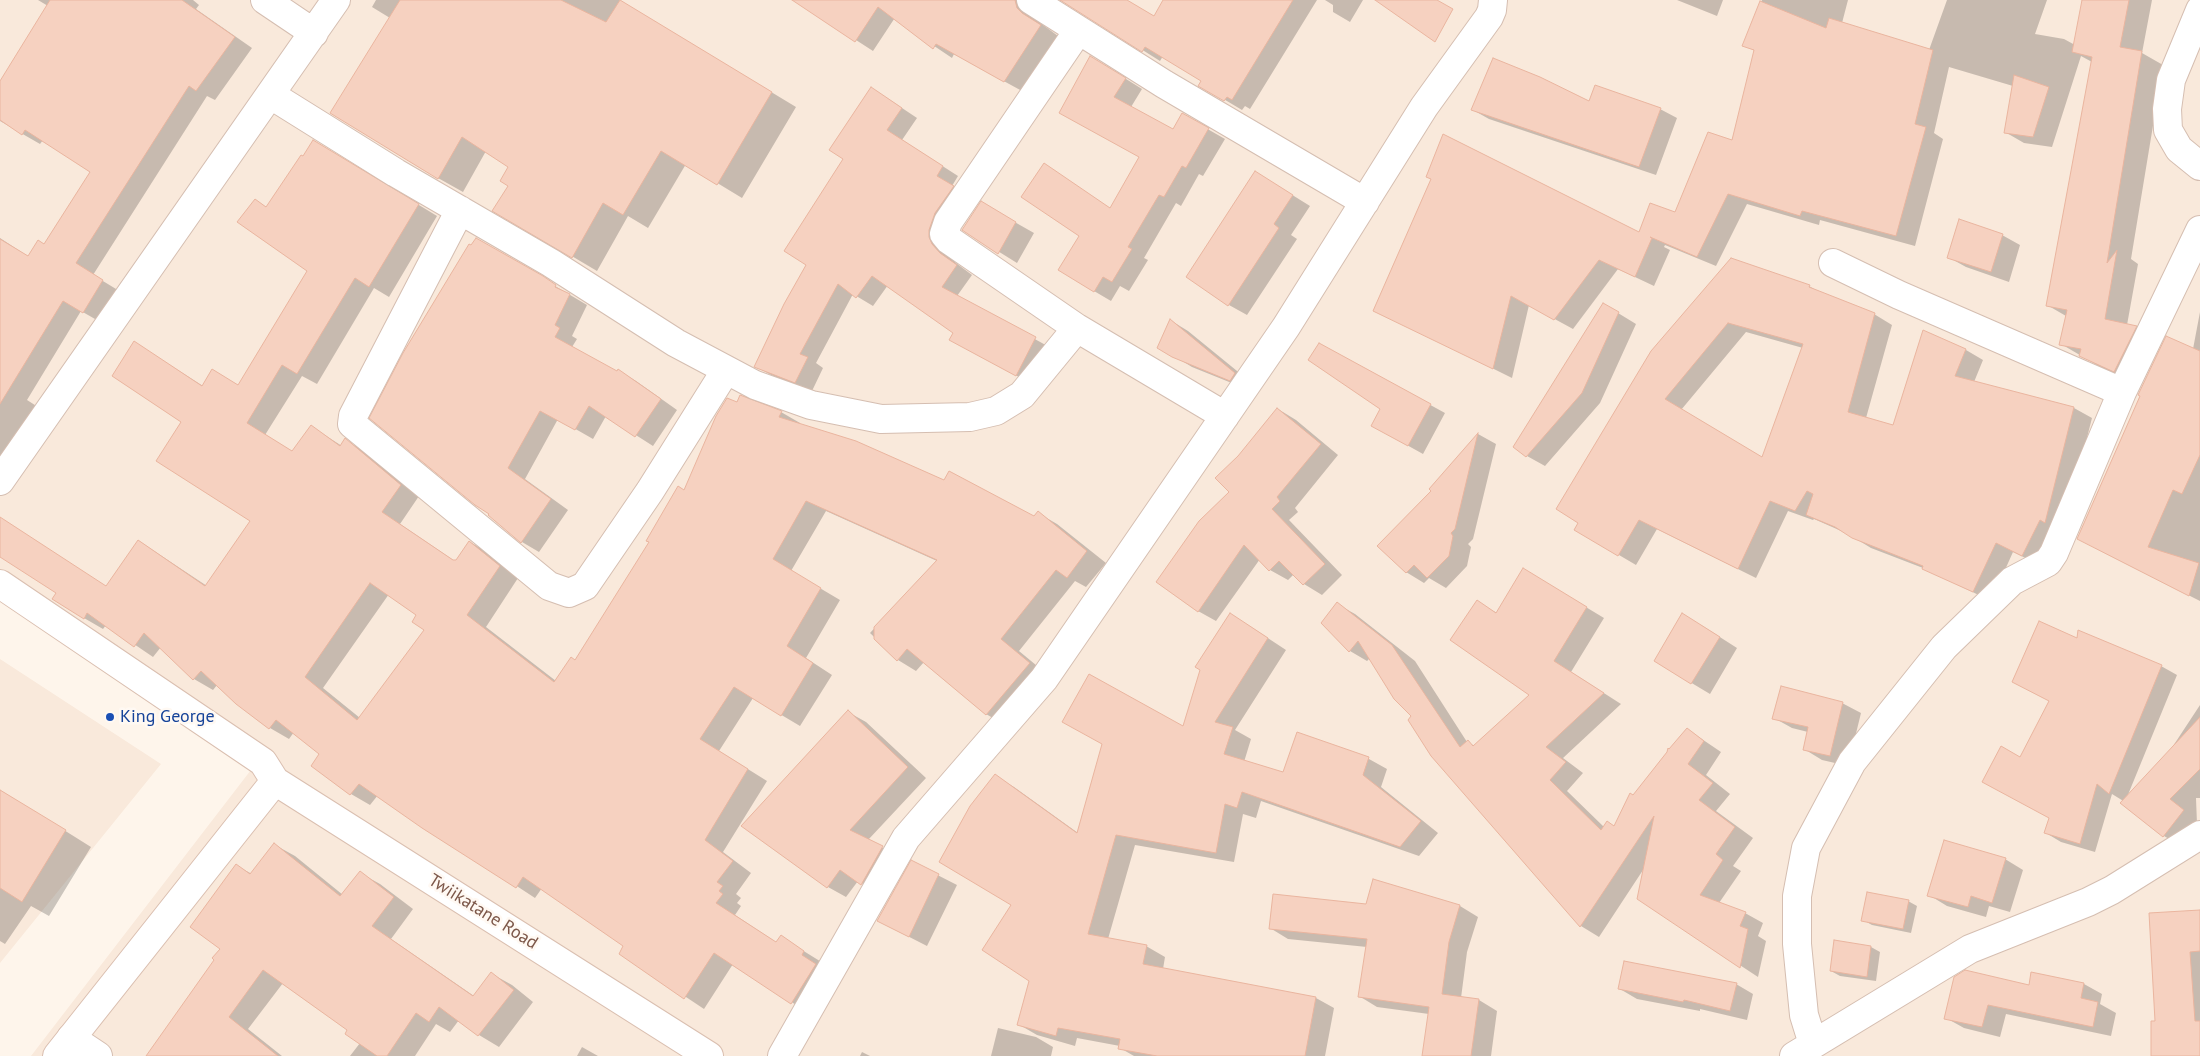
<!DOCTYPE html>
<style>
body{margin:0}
canvas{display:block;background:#fef5eb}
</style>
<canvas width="2200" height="1056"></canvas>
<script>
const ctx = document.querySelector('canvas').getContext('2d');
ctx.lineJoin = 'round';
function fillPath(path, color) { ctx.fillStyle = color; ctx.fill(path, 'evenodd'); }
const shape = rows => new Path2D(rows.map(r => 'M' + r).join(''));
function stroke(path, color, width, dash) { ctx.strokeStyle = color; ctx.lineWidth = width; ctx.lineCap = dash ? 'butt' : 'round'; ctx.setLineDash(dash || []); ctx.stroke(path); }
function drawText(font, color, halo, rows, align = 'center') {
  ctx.font = font + ' "PT Sans",sans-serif'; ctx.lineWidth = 5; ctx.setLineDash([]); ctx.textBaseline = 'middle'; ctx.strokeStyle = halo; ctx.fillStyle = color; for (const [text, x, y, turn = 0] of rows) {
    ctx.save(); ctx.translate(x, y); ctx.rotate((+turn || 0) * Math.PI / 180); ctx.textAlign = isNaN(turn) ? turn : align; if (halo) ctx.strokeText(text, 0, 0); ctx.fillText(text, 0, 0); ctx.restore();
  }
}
fillPath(shape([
 [0,0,2200,0,2200,1056,31,1056,254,766,0,589],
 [0,659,161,764,0,963]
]), '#f9e9db');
fillPath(shape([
 [38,0,193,0,199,5,196,9,252,48,215,100,207,96,93,275,121,292,102,323,81,311,27,400,38,407,0,469,0,238,29,257,44,245,91,172,43,140,40,144,0,121,0,84,48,6],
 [376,0,619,0,796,107,742,198,686,164,648,228,628,216,597,271,494,210,509,185,510,167,486,151,463,192,438,178,390,18,372,7],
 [794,0,898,0,904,4,873,51],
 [926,0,1037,0,1033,11,1035,19,1058,36,1022,91,954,54,952,58,906,27],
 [1063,0,1126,0,1155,17,1165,0,1317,0,1250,109,1245,106,1242,110,1200,85,1202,81,1163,56,1160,61],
 [1325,0,1363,0,1350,22,1333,12,1333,5],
 [1677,0,1723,0,1717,16],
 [1762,0,1848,0,1842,23,1929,50,1947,0,2047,0,2035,34,2064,39,2075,45,2083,0,2152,0,2142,53,2163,65,2131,259,2138,264,2127,325,2136,327,2157,339,2136,383,2102,368,2061,344,2066,316,2047,305,2092,62,2081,56,2052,147,2024,143,2005,132,2013,86,1949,67,1934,133,1943,139,1915,246,1820,220,1819,225,1747,204,1716,266,1665,245,1664,247,1670,250,1654,286,1618,269,1573,329,1529,305,1512,378,1375,310,1639,233,1676,214,1732,142,1755,51,1744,45],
 [1107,67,1142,89,1131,107,1173,131,1183,115,1225,139,1203,176,1199,174,1181,206,1176,203,1144,258,1148,260,1129,291,1120,286,1111,301,1094,291,1080,235,1044,165,1111,209,1141,157,1077,122],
 [887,98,917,118,902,140,958,176,952,186,969,196,948,254,956,263,972,275,957,296,1051,348,1032,384,967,349,955,332,888,285,873,306,853,294,816,363,823,368,812,391,771,375,755,366,807,264],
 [1590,103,1660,109,1677,118,1656,175,1489,119,1473,110],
 [332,152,437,216,389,297,374,288,317,384,302,376,265,435,293,452,312,427,342,446,345,440,364,451,419,496,400,524,456,562,470,542,489,553,518,578,486,627,556,681,576,661,685,492,738,404,781,412,800,423,799,425,1034,518,1038,513,1057,524,1106,563,1086,587,1075,581,1019,651,1048,675,1005,725,986,714,924,662,916,671,898,660,870,633,937,561,826,511,791,571,840,600,806,658,832,675,800,726,753,698,719,751,767,781,723,852,751,873,736,894,741,898,737,903,741,906,735,915,777,943,781,937,823,963,810,1014,733,964,704,1009,620,953,625,946,542,888,535,898,378,795,370,805,351,794,313,765,321,754,294,732,289,739,270,728,236,703,217,685,213,690,194,679,161,647,153,657,106,625,103,629,84,618,57,593,0,555,0,533,107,587,139,541,207,586,252,520,183,422,135,343,203,386,239,386,309,270,256,201,268,208],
 [389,594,418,614,426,629,360,718,323,688],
 [1273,183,1310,206,1291,235,1297,239,1247,315,1229,305],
 [981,203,1034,233,1017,263,964,230],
 [2002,235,2020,245,2009,282,1966,267,1948,257],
 [476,239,587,305,572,336,577,339,572,347,617,373,619,371,636,381,677,410,653,446,606,416,593,439,558,419,525,479,568,510,539,552,522,542,489,515,472,247],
 [1809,286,1824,295,1874,314,1892,325,1866,418,1894,427,1924,332,1966,350,1983,360,1974,382,2074,408,2092,418,2063,532,2040,565,2013,552,1991,601,1923,568,1871,548,1848,534,1814,519,1813,520,1788,511,1756,578,1657,529,1636,565,1619,555,1652,352],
 [1746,332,1803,348,1763,459,1681,410],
 [2200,312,2200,601,2095,548,2193,349],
 [1618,313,1636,324,1600,403,1545,466,1527,456],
 [1170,320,1188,331,1253,384,1249,390,1192,367,1159,347],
 [1319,344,1445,413,1423,454,1387,434,1382,409],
 [1278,409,1296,420,1338,455,1295,508,1298,512,1289,520,1342,575,1322,595,1304,584,1294,574,1288,580,1270,570,1260,559,1216,621,1198,611,1239,457],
 [1478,434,1496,444,1473,539,1468,544,1471,547,1467,566,1446,588,1429,578,1424,583,1406,572,1433,491,1430,489],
 [1541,580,1604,618,1571,672,1621,704,1563,758,1583,773,1567,791,1604,827,1615,827,1633,797,1687,729,1721,752,1706,775,1730,794,1716,811,1753,838,1733,866,1741,871,1719,903,1745,913,1763,923,1758,936,1766,941,1758,977,1638,898,1645,867,1599,937,1581,926,1432,755,1413,716,1370,658,1367,661,1350,651,1337,604,1355,614,1415,661,1467,742,1475,746,1531,694,1477,602,1497,613],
 [1248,625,1286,650,1235,730,1251,739,1244,762,1284,774,1298,734,1369,759,1387,769,1381,787,1438,833,1419,856,1261,801,1256,818,1243,814,1234,862,1135,845,1108,939,1146,946,1165,957,1163,969,1316,998,1334,1008,1325,1056,1134,1056,1120,1048,1120,1046,1077,1038,1075,1046,1037,1035,1018,1024,1030,980,1013,905,995,776,1014,787,1078,833,1184,728],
 [1701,625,1737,648,1710,694,1655,661],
 [2078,640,2161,666,2177,675,2125,802,2112,794,2095,852,2061,842,2046,833,2050,818,2021,759,2050,701,2013,682],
 [1842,703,1861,713,1848,766,1822,760,1804,749,1808,732,1792,728,1774,718],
 [2200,705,2200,798,2196,798,2197,824,2181,846,2164,836,2131,810],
 [848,712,866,722,926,778,868,840,901,858,880,894,858,881,846,897,828,887,743,825],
 [0,790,91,847,49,916,31,906,5,944,0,941],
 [275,845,295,856,343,895,360,873,380,884,413,909,391,939,474,996,492,974,512,985,533,1002,499,1047,479,1035,459,1020,450,1032,436,1024,415,1056,350,1056,360,1043,349,1030,283,983,248,1029,282,1056,162,1056,221,948,237,866,252,874],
 [2005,859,2023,870,2010,912,1989,906,1986,917,1947,906,1929,895],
 [912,862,957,885,927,946,878,921],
 [1374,880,1460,906,1478,917,1467,952,1461,998,1479,1000,1497,1011,1491,1056,1423,1056,1429,1014,1377,1007,1359,996,1367,947,1288,939,1270,928,1367,905],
 [1908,901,1917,906,1911,933,1872,925,1863,920],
 [2200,919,2200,1056,2153,1056,2157,1022],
 [1835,942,1871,947,1880,952,1876,981,1840,976,1831,971],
 [1736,984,1753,994,1747,1020,1700,1009,1700,1011,1637,999,1620,989],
 [2084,984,2102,994,2100,1004,2116,1013,2111,1036,2006,1014,2000,1037,1964,1028,1946,1018,2030,987],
 [998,1028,1036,1037,1053,1047,1051,1056,991,1056],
 [582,1047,598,1056,577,1056],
 [862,1052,870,1056,860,1056]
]), '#0003');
const building = shape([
 [50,0,182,0,235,37,196,91,189,86,76,263,103,280,83,313,63,301,0,404,0,239,28,256,38,240,44,244,90,172,25,130,22,135,0,120,0,81,50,0],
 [400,0,561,0,606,22,620,0,772,92,717,185,661,151,623,215,603,203,572,258,492,211,508,186,500,181,508,167,462,137,438,179,330,113,400,0],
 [792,0,1015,0,1017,8,1022,13,1041,25,1004,82,936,44,933,49,878,7,855,42,792,0],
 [1060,0,1127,0,1154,16,1163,0,1293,0,1232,100,1227,97,1224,101,1198,86,1201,81,1145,47,1142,52,1060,0],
 [1375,0,1437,0,1453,9,1435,42,1375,0],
 [2082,0,2129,0,2120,47,2142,51,2107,263,2117,250,2105,319,2137,326,2114,372,2079,356,2081,349,2059,345,2067,310,2046,306,2092,57,2072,52,2082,0],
 [1760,1,1826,28,1829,18,1933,50,1915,124,1926,127,1896,236,1802,211,1800,216,1728,194,1697,257,1650,237,1652,238,1635,277,1599,260,1554,320,1511,296,1493,369,1373,311,1431,179,1426,177,1443,134,1639,232,1650,203,1675,212,1708,132,1732,140,1754,50,1742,46,1760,1],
 [1090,56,1126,78,1114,97,1173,129,1182,113,1209,128,1186,168,1182,166,1164,197,1159,195,1128,247,1132,249,1112,282,1103,277,1094,292,1058,270,1079,236,1021,197,1044,163,1110,208,1139,157,1059,113,1090,56],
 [1493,58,1540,77,1589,101,1595,85,1661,108,1639,167,1471,110,1493,58],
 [2014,75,2049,87,2033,137,2004,133,2014,75],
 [871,87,902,108,887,130,943,166,937,176,954,186,935,213,929,230,929,237,932,244,940,253,957,265,942,287,1036,337,1016,376,949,340,953,333,872,276,856,298,838,284,800,354,808,357,795,383,754,367,784,304,806,265,784,251,843,159,829,150,871,87],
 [313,140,419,204,369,287,355,278,297,374,282,365,247,423,292,451,311,425,340,446,345,438,401,485,382,512,453,560,456,560,469,541,500,566,467,615,554,682,571,657,575,660,649,542,646,541,678,486,684,490,716,416,727,398,737,402,740,395,782,411,779,417,856,441,944,480,949,471,1034,516,1038,511,1087,551,1067,578,1056,570,1001,639,1030,663,986,715,907,649,897,661,874,639,874,627,937,560,806,501,773,559,821,588,787,646,813,663,781,716,734,687,700,739,748,769,705,840,733,861,717,882,723,886,719,891,723,894,716,903,776,942,781,935,804,951,802,955,816,964,791,1004,714,953,684,999,619,954,623,946,523,877,516,888,422,828,359,784,350,795,311,766,319,754,276,720,269,729,236,704,201,671,193,680,144,633,134,647,87,613,84,619,52,599,56,593,0,557,0,517,106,586,138,540,205,586,250,521,156,461,181,422,112,376,134,341,202,386,212,369,238,385,307,271,237,222,255,199,266,207,301,155,303,156,313,140],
 [370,583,416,615,412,622,424,630,357,720,305,677,370,583],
 [1255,171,1293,195,1274,224,1279,228,1228,306,1186,277,1255,171],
 [981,201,1016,222,998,254,962,230,981,201],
 [1959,219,2003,234,1991,272,1947,258,1959,219],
 [476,238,543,276,556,285,555,287,570,294,555,325,560,328,555,337,617,371,618,369,661,399,635,437,589,406,575,430,540,411,508,468,551,499,521,543,488,515,489,514,475,505,369,418,403,353,469,244,471,245,476,238],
 [1731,258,1810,285,1809,287,1875,313,1848,412,1893,425,1923,330,1966,349,1955,376,2074,407,2045,523,2040,520,2022,556,1996,543,1973,592,1922,569,1923,566,1852,538,1835,527,1806,515,1813,494,1807,491,1795,511,1770,501,1738,569,1639,520,1618,556,1574,530,1578,523,1556,509,1651,351,1731,258],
 [1728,323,1803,344,1762,457,1665,399,1728,323],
 [1603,303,1619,312,1582,393,1526,457,1513,447,1603,303],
 [1170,319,1235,373,1230,381,1172,357,1157,348,1170,319],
 [2166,336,2200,351,2200,455,2182,494,2173,490,2148,547,2199,563,2189,596,2077,539,2140,396,2138,395,2166,336],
 [1319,343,1431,404,1408,446,1371,426,1380,409,1308,360,1319,343],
 [1277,408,1321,444,1277,497,1280,501,1272,509,1325,564,1303,585,1279,561,1269,571,1244,545,1198,612,1156,582,1199,521,1229,492,1215,478,1238,456,1277,408],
 [1478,433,1455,529,1451,533,1453,536,1449,556,1427,578,1414,565,1406,573,1377,546,1431,491,1429,489,1478,433],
 [1523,568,1587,607,1554,661,1604,693,1546,747,1566,762,1550,780,1601,830,1607,821,1614,826,1630,793,1633,795,1667,752,1668,748,1669,749,1687,728,1704,741,1688,764,1713,783,1699,800,1735,827,1716,854,1723,860,1700,895,1746,912,1740,926,1748,929,1740,968,1637,899,1654,816,1580,927,1431,756,1408,720,1411,716,1394,699,1358,641,1349,652,1321,623,1337,602,1392,645,1460,747,1468,740,1473,746,1529,695,1450,640,1477,600,1496,613,1523,568],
 [1230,613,1268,638,1215,722,1233,727,1224,754,1283,772,1297,732,1369,757,1363,775,1421,821,1400,847,1242,792,1237,808,1225,804,1216,853,1116,835,1088,934,1147,945,1143,964,1316,997,1305,1056,1157,1056,1118,1049,1120,1039,1058,1028,1056,1036,1017,1025,1029,981,982,950,1011,905,939,862,970,806,995,774,1077,833,1102,744,1062,722,1089,674,1183,726,1200,670,1195,667,1230,613],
 [1682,613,1720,637,1691,684,1654,661,1682,613],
 [2039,621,2077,638,2078,630,2162,665,2109,794,2097,784,2080,844,2044,833,2049,818,1982,782,2001,746,2020,757,2049,701,2012,682,2039,621],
 [1781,686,1843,702,1830,756,1803,750,1808,727,1772,719,1781,686],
 [848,710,908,767,850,830,883,846,861,885,840,870,827,888,741,826,848,710],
 [2200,717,2200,769,2170,799,2184,810,2163,837,2120,803,2200,717],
 [0,790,66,830,22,902,0,888,0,790],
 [1944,840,2006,858,1992,903,1971,896,1968,907,1927,896,1944,840],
 [274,843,340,896,360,871,394,897,372,926,473,996,491,972,514,990,478,1036,439,1007,429,1022,416,1013,387,1056,377,1056,345,1034,347,1030,263,970,229,1017,278,1056,146,1056,214,960,212,958,220,949,190,927,236,864,250,874,274,843],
 [911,860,939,874,909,937,877,921,911,860],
 [1373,879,1460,905,1449,942,1442,994,1479,999,1471,1056,1422,1056,1429,1007,1358,997,1367,939,1269,929,1273,894,1366,904,1373,879],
 [1867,892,1909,900,1903,929,1861,921,1867,892],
 [2200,910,2200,951,2190,952,2195,1021,2200,1021,2200,1056,2151,1056,2151,1021,2155,1021,2149,913,2200,910],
 [1834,940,1871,946,1867,977,1830,971,1834,940],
 [1624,961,1737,983,1730,1011,1684,1000,1683,1002,1618,989,1624,961],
 [1965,970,2029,985,2031,972,2084,983,2081,998,2098,1002,2093,1027,1988,1005,1982,1027,1944,1019,1954,977,1965,970]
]);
fillPath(building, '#f6d1c0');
stroke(building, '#eab59f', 1);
const street = shape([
 [265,0,314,33],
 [1031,0,1164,84,1365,202],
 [2200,10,2171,80,2167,109,2168,130,2179,149,2200,166],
 [1078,31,948,222,944,234,949,240,1077,328,1225,416],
 [271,95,396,173,551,263,676,343,755,385,811,405,881,419,970,417,996,411,1022,395,1077,328],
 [460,210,353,416,352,424,549,586,569,593,585,586,650,491,726,370],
 [1833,263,1899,295,2122,392],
 [0,481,336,0],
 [71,1038,98,1056],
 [1813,1044,1804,1015,1797,944,1797,896,1806,848,1852,762,1944,647,2012,581,2048,562,2054,553,2122,392,2200,230],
 [782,1056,906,838,1044,679,1286,327,1424,107,1489,17,1492,10,1493,0],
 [1794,1056,1970,949,2088,902,2112,890,2200,835]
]);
const secondary = shape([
 [0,584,263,762,275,781,709,1056],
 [57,1056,275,781]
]);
stroke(street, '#d5beb1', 30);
stroke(secondary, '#dabfb0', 30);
stroke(street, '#fff', 28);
stroke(secondary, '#fff', 28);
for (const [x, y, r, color] of [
 [110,717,5,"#1a4fb4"]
]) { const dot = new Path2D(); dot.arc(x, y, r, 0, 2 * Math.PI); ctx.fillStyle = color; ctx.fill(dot); stroke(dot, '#fff9f3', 2); }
drawText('18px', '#164399', '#fff9f3', [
 ["King George",120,717]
], 'left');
drawText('18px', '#7d584a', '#fff9f3', [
 ["Twiikatane Road",483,912,32]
]);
</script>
